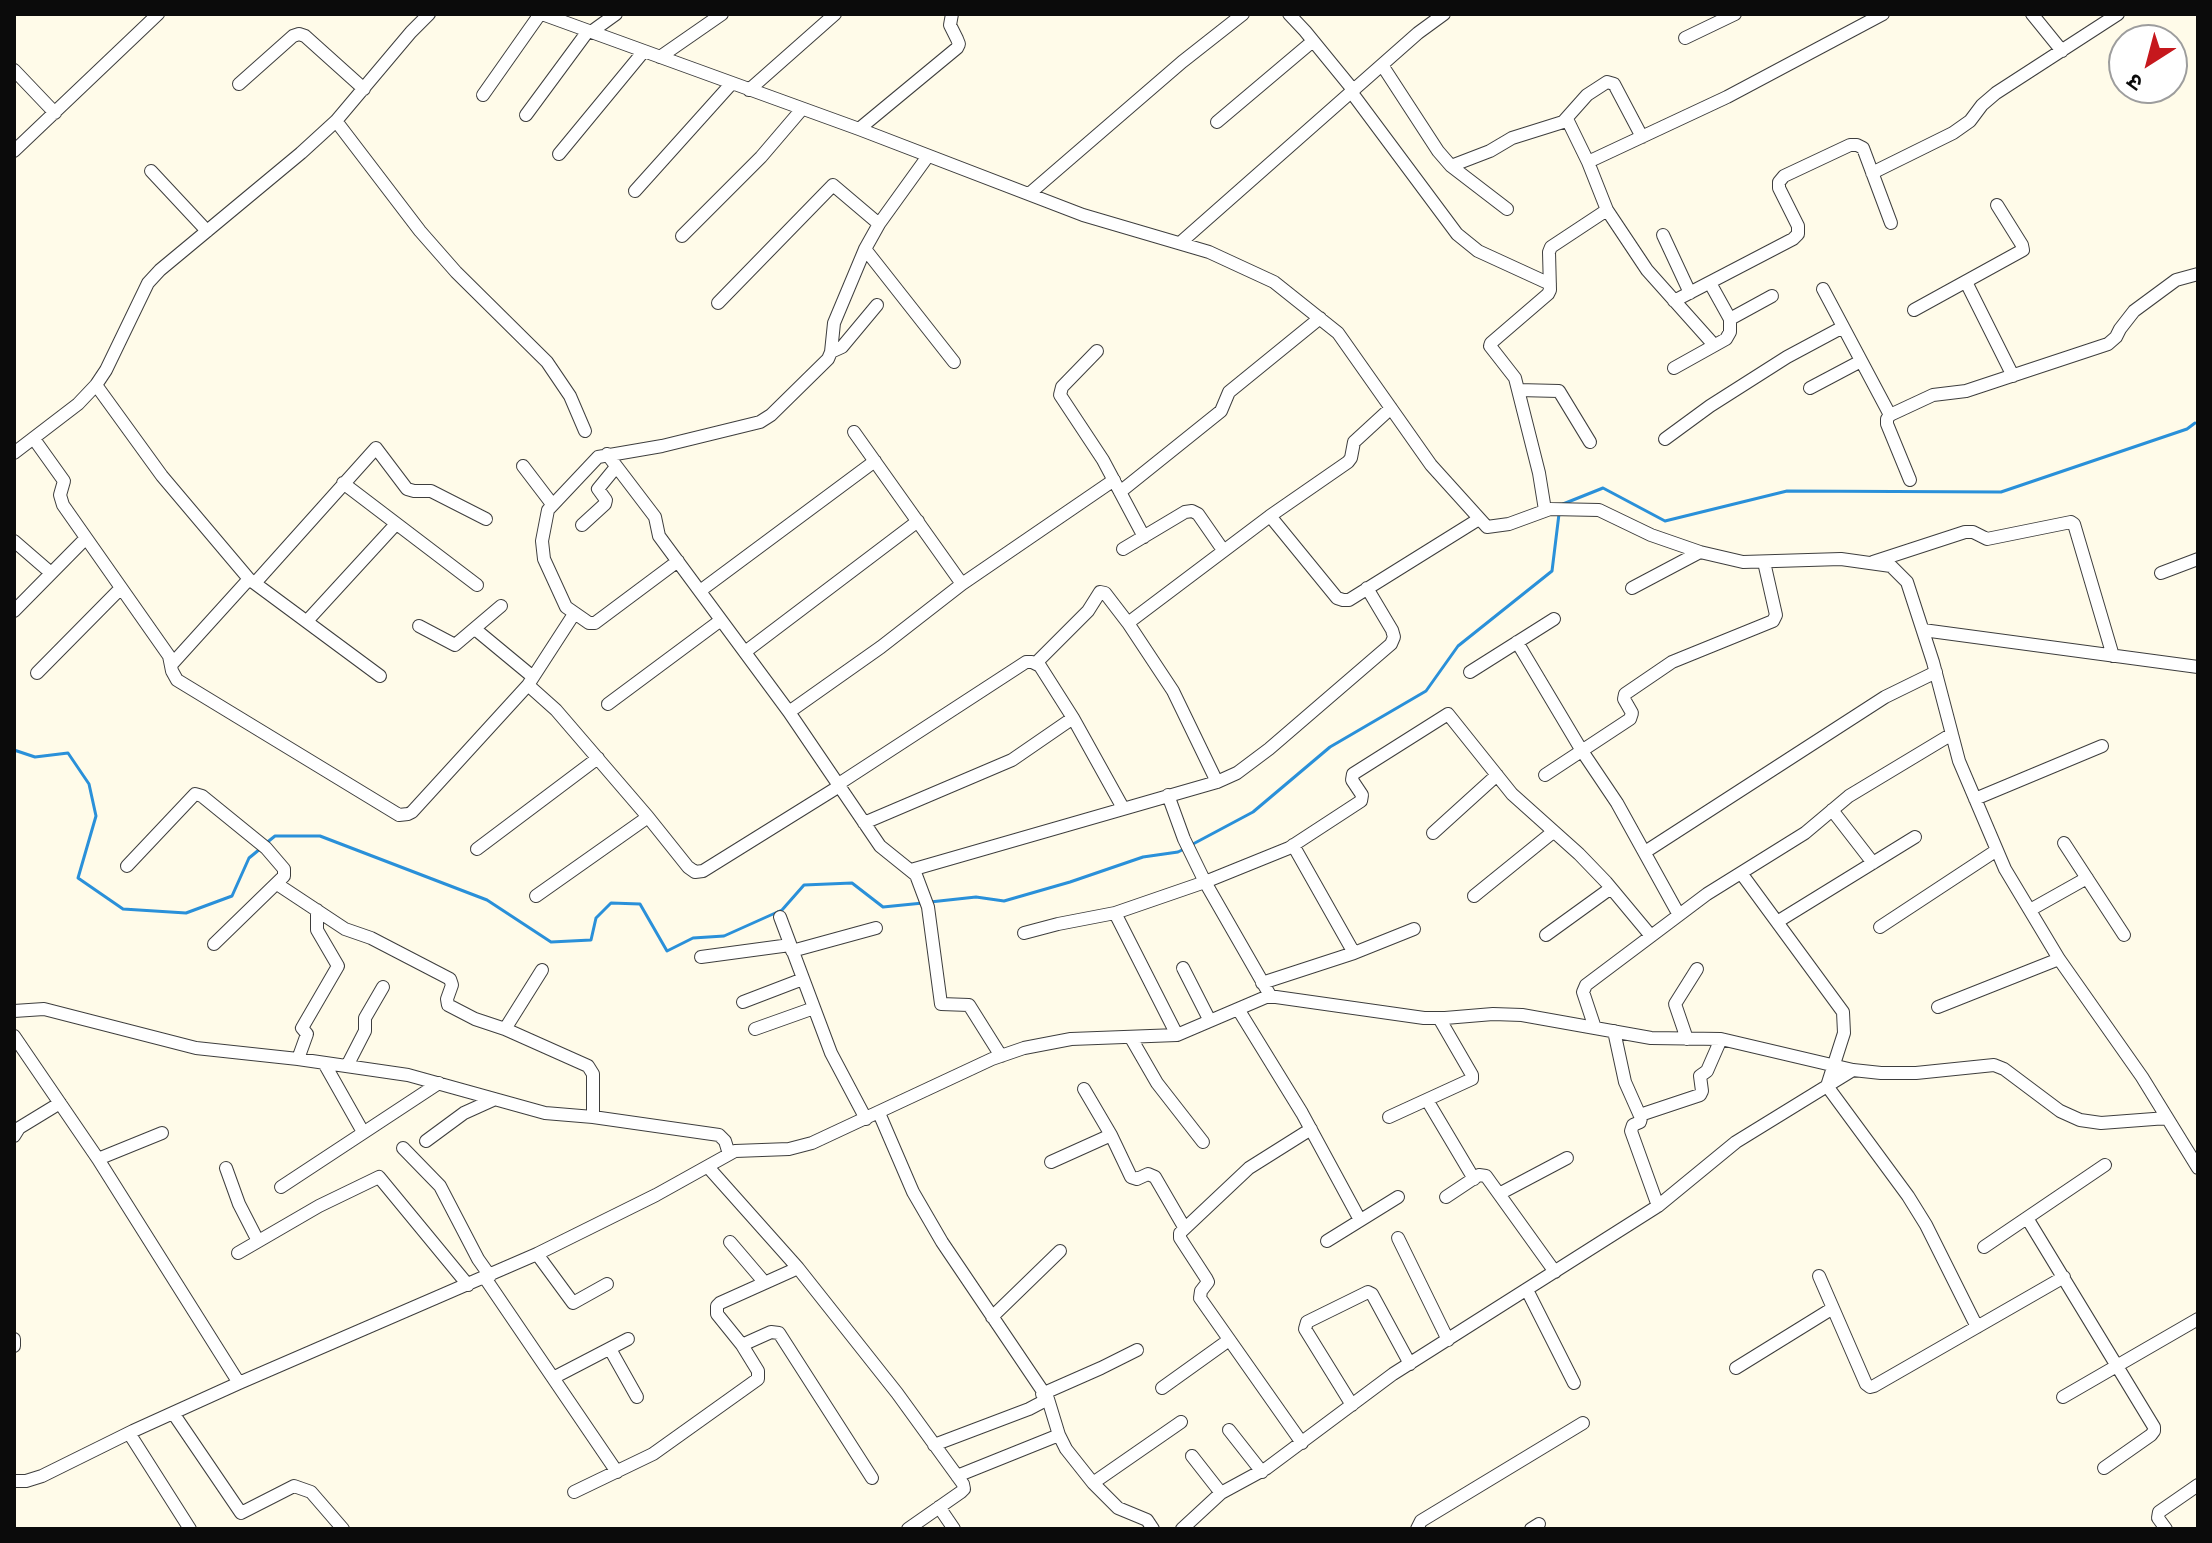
<!DOCTYPE html>
<meta charset="utf-8">
<style>
body{margin:0}
#map{position:relative;width:2212px;height:1543px;overflow:hidden;background:#fffbe9;font-family:"Zilla Slab","Noto Sans Devanagari",serif}
canvas{display:block}
.frame{position:absolute;inset:0;border:16px solid #0b0b0b;pointer-events:none}
.north{position:absolute;left:2108px;top:24px;width:80px;height:80px;box-sizing:border-box;background:#fff;border:2px solid #9d9d9d;border-radius:50%;rotate:216deg;font-size:22px;font-weight:700;line-height:32px;text-align:center;color:#0b0b0b}
.north::after{content:'';display:block;margin:auto;width:28px;height:36px;background:#c6181d;clip-path:polygon(50% 0,100% 100%,50% 72%,0 100%)}
</style>
<div id="map">
<canvas width="2212" height="1543"></canvas>
<div class="frame"></div>
<div class="north">उ</div>
</div>
<script>
const ctx = document.querySelector('canvas').getContext('2d');
ctx.lineJoin = 'round';
const shape = rows => new Path2D(rows.map(r => 'M' + r).join(''));
function stroke(path, color, width, dash) { ctx.strokeStyle = color; ctx.lineWidth = width; ctx.lineCap = dash ? 'butt' : 'round'; ctx.setLineDash(dash || []); ctx.stroke(path); }
stroke(shape([
 [1563,504,1603,488,1665,521,1787,491,2001,492,2187,429,2195,423],
 [14,750,35,757,68,753,89,784,96,816,78,878,123,909,186,913,232,896,249,858,260,849],
 [265,844,275,836,320,836,487,900,551,942,591,940,596,918,611,903,640,904,667,951,693,938,724,936,782,910,804,885,852,883,883,907,923,903],
 [1193,844,1253,812,1330,747,1426,691,1458,646,1552,571,1559,514],
 [930,902,976,897,1004,901,1070,882,1143,857,1178,852,1186,848]
]), '#2a90d9', 3);
const street = shape([
 [542,14,859,129,1083,215,1209,252,1274,282,1338,333,1431,465,1487,527,1509,524,1550,509,1599,510,1651,535,1700,552,1743,562,1841,559,1891,566,1907,582,1933,662,1959,761,2005,869,2059,959,2142,1077,2198,1168],
 [1289,14,1305,31,1354,91],
 [2032,14,2062,51],
 [591,32,616,14],
 [1685,38,1735,14],
 [660,57,722,14],
 [1382,65,1438,151,1451,166,1507,209],
 [14,70,55,113],
 [239,84,293,36,299,34,305,36,364,89],
 [749,90,835,14],
 [1352,93,1457,234,1478,251,1550,284],
 [483,95,540,14],
 [526,115,588,31],
 [1567,119,1588,162,1607,210,1647,270,1714,345],
 [336,121,420,231,456,272,547,362,570,396,585,431],
 [1217,122,1313,41],
 [859,129,957,48,959,44,957,39,950,25,952,14],
 [14,151,158,14],
 [559,154,644,51],
 [1588,162,1727,97,1883,14],
 [1451,166,1490,151,1512,138,1563,122,1587,95,1607,82,1614,84,1642,137],
 [151,171,207,231],
 [1872,173,1953,133,1970,121,1982,105,1996,93,2118,14],
 [635,191,732,83],
 [1029,194,1182,62,1243,14],
 [1663,235,1690,293],
 [682,236,761,157,802,109],
 [1180,243,1418,33,1444,14],
 [865,249,954,362],
 [1966,282,2013,376],
 [1710,283,1730,319],
 [1823,289,1890,415],
 [1674,301,1793,239,1798,234,1798,226,1779,188,1779,182,1784,176,1850,145,1857,145,1863,148,1891,223],
 [718,303,833,185,879,224],
 [1914,310,2023,250,2022,245,1997,205],
 [1097,351,1062,387,1060,395,1103,460,1144,537],
 [831,352,842,347,877,305],
 [1674,368,1726,339,1730,332,1730,319,1772,296],
 [96,385,162,476,249,579,380,676],
 [1810,388,1861,361],
 [1518,390,1559,391,1590,442],
 [854,432,962,584],
 [34,439,64,481,60,495,63,505,169,656,172,671,177,680,399,815,408,814,412,812,528,685,574,614],
 [1665,439,1710,406,1787,357,1843,327],
 [14,453,78,404,96,385,106,370,148,283,160,270,301,153,336,121,411,32,429,14],
 [607,454,655,517,659,536,789,712,880,846,916,875,928,907,941,1004,969,1005,1001,1056],
 [523,466,552,504],
 [1910,480,1887,424,1887,419,1890,415,1933,395,1966,391,2108,344,2116,337,2120,329,2134,311,2176,280,2198,274],
 [343,483,477,585],
 [1120,492,1221,411,1229,392,1320,318],
 [1545,510,1539,473,1515,378,1490,346,1491,343,1548,294,1550,290,1549,252,1551,247,1607,210],
 [1270,516,1337,598,1343,600,1349,600,1479,519],
 [582,525,605,504,606,500,598,489,616,467],
 [14,541,51,573],
 [1123,549,1185,512,1192,511,1198,514,1223,550],
 [678,561,595,623,589,623,566,607,544,559,542,541,548,510,598,457,662,446,760,422,771,415,828,359,831,352,834,323,865,249,879,224,928,156],
 [1873,562,1965,532,1973,532,1987,539,2071,522,2074,524,2113,656],
 [2161,573,2198,559],
 [255,583,376,448,407,489,414,491,431,491,486,519],
 [1632,588,1700,552],
 [700,591,875,461],
 [14,611,86,538],
 [307,621,396,524],
 [1128,623,1270,516,1348,462,1351,458,1354,442,1391,408],
 [419,626,455,645,501,606],
 [475,629,533,677],
 [1923,630,2198,667],
 [1517,642,1582,751,1617,803,1679,915],
 [745,652,918,521],
 [1036,663,1088,611,1100,592,1105,593,1128,623,1173,691,1217,782],
 [172,664,249,579],
 [1470,672,1554,619],
 [37,673,121,588],
 [528,685,556,710,648,817,688,867,695,872,703,871,838,787],
 [608,704,721,620],
 [789,712,881,647,962,584,1114,480],
 [1545,775,1630,719,1632,713,1624,699,1625,694,1672,662,1773,621,1776,615,1764,562],
 [837,785,1026,662,1032,662,1040,666,1073,718,1123,808],
 [1168,795,1184,839,1205,882,1271,997],
 [1975,799,2102,746],
 [1832,810,1873,863],
 [864,823,1012,760,1073,718],
 [1433,833,1497,775],
 [2064,843,2124,935],
 [1293,845,1354,953],
 [477,849,598,758],
 [1645,852,1885,697,1936,672],
 [127,866,195,794,202,796,266,848,284,869,284,876,214,944],
 [911,870,1217,782,1237,773,1269,749,1391,644,1394,637,1392,630,1367,588],
 [1741,873,1843,1012,1844,1033,1827,1086,1908,1196,1926,1225,1977,1327],
 [277,884,345,929,371,938,450,979,452,985,447,999,448,1005,475,1019,505,1029,588,1066,593,1074,593,1117],
 [536,896,648,817],
 [1474,896,1553,832],
 [2030,910,2087,878],
 [1115,913,1177,1035],
 [780,917,831,1053,866,1119],
 [1777,922,1915,837],
 [1880,927,1997,850],
 [1024,933,1058,924,1115,913,1205,882,1289,848,1361,801,1362,795,1352,780,1353,774,1448,714,1512,794,1579,854,1606,882,1651,936],
 [1546,935,1611,888],
 [792,951,876,928],
 [701,957,790,945],
 [1183,968,1210,1021],
 [1262,983,1354,953,1414,929],
 [743,1002,803,979],
 [1938,1007,2059,959],
 [1238,1009,1302,1113,1360,1220],
 [14,1011,44,1009,196,1048,298,1059,408,1075,545,1113,593,1117,719,1135,725,1141,729,1154],
 [1595,1028,1583,992,1586,985,1707,894,1805,833,1849,796,1952,734],
 [505,1029,542,970],
 [755,1029,814,1008],
 [1614,1031,1625,1082,1641,1118,1640,1122,1633,1125,1631,1131,1658,1206],
 [14,1036,98,1159,239,1383],
 [1131,1038,1157,1083,1203,1142],
 [1687,1039,1675,1004,1697,969],
 [298,1059,307,1034,302,1028,338,966,317,930,317,910],
 [324,1063,363,1132],
 [347,1066,365,1031,365,1018,383,987],
 [1084,1089,1111,1135,1131,1177,1137,1179,1148,1174,1155,1177,1184,1227],
 [1427,1100,1474,1179],
 [879,1113,913,1192,942,1242,1048,1399,1059,1435,1066,1449,1093,1483,1118,1508,1147,1520,1153,1529],
 [1640,1115,1700,1095,1702,1091,1700,1076,1707,1071,1721,1039],
 [1389,1117,1472,1079,1472,1075,1439,1018],
 [14,1136,19,1128,60,1103],
 [426,1141,464,1113,495,1099],
 [403,1148,440,1186,478,1259,490,1276],
 [98,1159,162,1133],
 [1051,1162,1111,1135],
 [708,1167,798,1268,897,1393,963,1484,964,1489,961,1492,908,1529],
 [226,1168,239,1204,258,1241],
 [281,1187,439,1083],
 [1499,1194,1567,1158],
 [1446,1197,1479,1175,1486,1176,1555,1272],
 [2027,1218,2154,1427,2154,1431,2151,1435,2104,1468],
 [1398,1238,1448,1340],
 [1327,1241,1398,1197],
 [730,1242,765,1283],
 [1984,1247,2105,1165],
 [238,1253,319,1206,379,1177,468,1285],
 [537,1254,573,1303,607,1284],
 [1819,1276,1866,1384,1870,1387,1874,1386,2064,1277],
 [485,1278,617,1472],
 [1527,1290,1574,1383],
 [992,1317,1060,1251],
 [14,1339,14,1346],
 [742,1345,771,1332,779,1333,872,1478],
 [610,1349,637,1397],
 [1736,1368,1833,1308],
 [553,1378,628,1339],
 [1162,1388,1229,1340],
 [1042,1394,1101,1368,1137,1350],
 [2063,1397,2198,1319],
 [1352,1405,1305,1329,1307,1322,1368,1292,1372,1294,1410,1364],
 [173,1413,241,1513,294,1486,311,1492,343,1529],
 [1229,1430,1262,1472],
 [129,1433,190,1529],
 [1302,1443,1200,1298,1201,1291,1208,1282,1206,1278,1180,1238,1180,1233,1249,1168,1311,1129],
 [934,1445,1029,1409,1048,1399],
 [1192,1456,1221,1493],
 [957,1476,1059,1435],
 [14,1481,26,1481,42,1476,133,1431,239,1383,537,1254,656,1195,735,1151,789,1149,812,1143,992,1059,1024,1048,1071,1039,1177,1035,1266,997,1276,997,1424,1018,1445,1018,1493,1014,1522,1015,1651,1038,1721,1039,1853,1070,1881,1073,1916,1073,1994,1065,2004,1069,2060,1111,2080,1120,2101,1123,2167,1118],
 [1093,1483,1181,1422],
 [574,1492,653,1454,758,1379,758,1371,742,1345,717,1314,717,1306,720,1303,798,1268],
 [939,1507,954,1529],
 [1182,1529,1221,1493,1267,1468,1393,1374,1658,1206,1736,1142,1853,1070],
 [1417,1529,1421,1521,1583,1423],
 [1531,1529,1539,1524],
 [2166,1529,2158,1518,2159,1512,2198,1485]
]);
stroke(street, '#3e3e3e', 14);
stroke(street, '#fff', 12);
</script>
